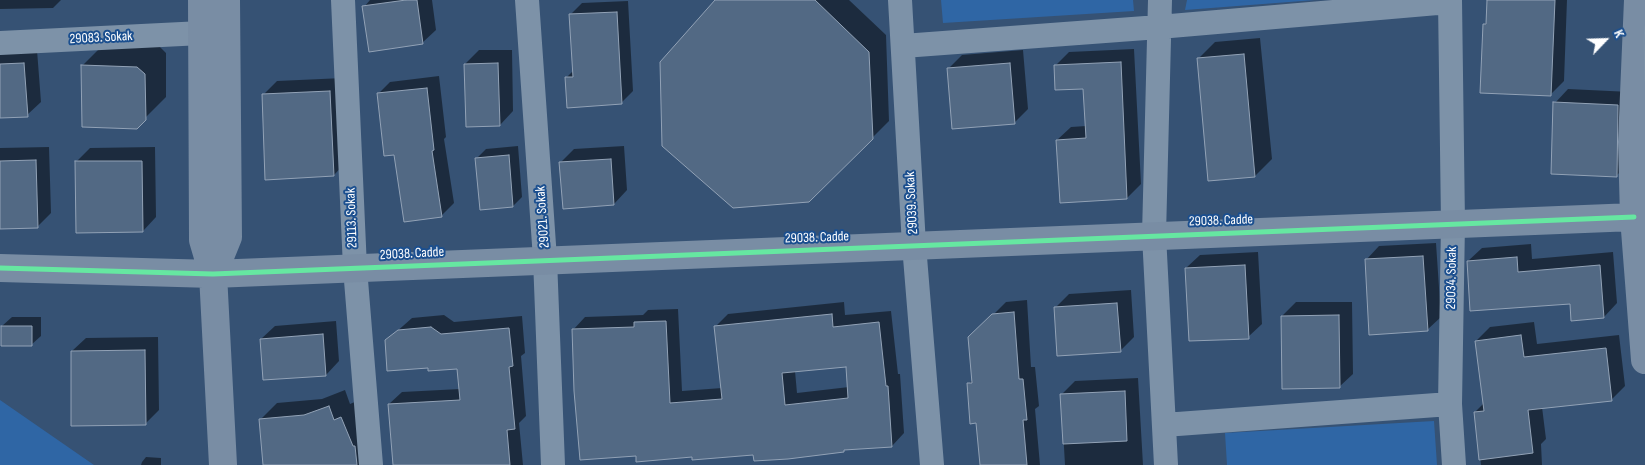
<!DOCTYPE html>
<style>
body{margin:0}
#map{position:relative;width:1645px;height:465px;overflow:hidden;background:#365274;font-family:"Sofia Sans Condensed",sans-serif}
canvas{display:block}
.north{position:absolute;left:1580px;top:15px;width:50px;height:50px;-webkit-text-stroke:4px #1b4f8f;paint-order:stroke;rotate:66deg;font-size:14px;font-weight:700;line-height:20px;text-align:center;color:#fff}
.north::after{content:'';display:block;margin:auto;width:18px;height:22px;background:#fff;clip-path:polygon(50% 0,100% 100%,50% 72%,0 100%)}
</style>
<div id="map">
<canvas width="1645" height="465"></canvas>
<div class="north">K</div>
</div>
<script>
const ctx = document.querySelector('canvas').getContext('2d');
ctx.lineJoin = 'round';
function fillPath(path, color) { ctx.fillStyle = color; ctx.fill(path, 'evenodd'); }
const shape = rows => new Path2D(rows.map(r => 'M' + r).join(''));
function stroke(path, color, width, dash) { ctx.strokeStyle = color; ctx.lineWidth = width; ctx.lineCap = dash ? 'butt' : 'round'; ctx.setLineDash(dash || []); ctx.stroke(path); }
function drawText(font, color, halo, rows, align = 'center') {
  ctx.font = font + ' "Sofia Sans Condensed",sans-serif'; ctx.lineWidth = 4; ctx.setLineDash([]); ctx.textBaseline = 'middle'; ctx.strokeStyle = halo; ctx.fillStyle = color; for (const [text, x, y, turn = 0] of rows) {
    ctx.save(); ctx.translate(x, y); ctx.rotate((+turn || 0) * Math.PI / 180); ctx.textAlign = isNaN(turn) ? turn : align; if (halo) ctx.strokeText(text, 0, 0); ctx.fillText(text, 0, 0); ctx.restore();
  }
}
fillPath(shape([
 [941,0,1133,0,1134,11,943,23],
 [1187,0,1315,0,1185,10],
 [0,400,94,465,0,465],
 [1434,421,1437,465,1227,465,1225,433]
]), '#2f66a5');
fillPath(shape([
 [0,0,61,0,53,8,0,9],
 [370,0,432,0,436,30,422,43,364,7],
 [717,0,849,0,886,35,889,121,809,201],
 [1488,0,1567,0,1564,81,1551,94,1484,25,1487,21],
 [628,1,633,91,621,103,566,78,574,70,570,15,582,3],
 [1260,38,1272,159,1255,176,1198,59,1215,42],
 [103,45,159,46,166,53,166,97,136,127,82,66],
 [1134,49,1141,184,1127,198,1057,140,1071,127,1086,126,1084,87,1055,66,1069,52],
 [37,50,41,102,27,115,0,117,0,52],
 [479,50,512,50,513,111,500,125,465,64],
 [1023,50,1028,109,1014,123,948,69,962,55],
 [439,76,446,137,444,139,454,203,442,215,405,221,395,154,378,94,390,82],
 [343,78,347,161,334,175,263,95,277,81],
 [1568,89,1631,92,1630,162,1617,175,1555,103],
 [518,146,522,197,513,206,477,158,486,149],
 [624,146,627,190,614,204,560,163,574,149],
 [49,147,51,213,37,227,0,228,0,148],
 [155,147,156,217,143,231,76,162,90,148],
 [1436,243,1441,317,1427,330,1366,260,1379,246],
 [1531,244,1532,259,1613,252,1617,303,1604,317,1468,261,1482,248],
 [1258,252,1262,324,1248,337,1186,268,1200,255],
 [1131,290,1134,337,1120,351,1055,308,1069,294],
 [1027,300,1031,367,1035,367,1039,406,1035,409,1040,465,981,465,977,422,969,384,973,379,970,338,1006,302],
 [844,302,845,315,891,311,898,374,900,374,904,433,892,446,754,454,693,456,637,455,573,330,585,317,643,315,648,310,678,309,682,391,722,388,716,326,728,314],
 [847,366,849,387,797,393,795,371],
 [1296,302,1352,302,1353,374,1339,387,1282,316],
 [444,315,454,322,522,316,525,353,521,356,526,416,519,423,523,465,394,465,389,404,402,392,460,389,458,367,429,367,386,341,412,318],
 [12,317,41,317,41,336,31,345,2,326],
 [336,321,339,361,326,375,261,339,275,326],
 [1534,322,1537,344,1619,335,1625,386,1611,400,1542,407,1546,439,1541,444,1542,465,1481,465,1475,412,1484,403,1476,341,1490,327],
 [158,337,159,410,145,424,72,351,86,338],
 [1138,378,1143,465,1065,465,1061,395,1075,381],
 [345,390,350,404,357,401,374,465,264,465,261,419,277,403,322,399],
 [146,457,161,458,161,465,141,465,142,462]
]), '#0007');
const building = shape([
 [406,0,417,0,423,44,369,52,362,6,406,0],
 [715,0,815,0,869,52,873,139,809,202,733,208,662,146,660,62,715,0],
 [1487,0,1555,0,1551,96,1480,93,1483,24,1486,24,1487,0],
 [617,12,622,104,567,108,565,77,573,77,569,14,617,12],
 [1244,54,1255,177,1208,181,1197,58,1244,54],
 [1121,62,1127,199,1060,203,1056,140,1086,138,1083,89,1055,90,1054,65,1121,62],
 [24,63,28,117,0,118,0,64,24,63],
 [498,63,500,126,466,127,464,64,498,63],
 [1010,63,1015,124,952,129,947,68,1010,63],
 [81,65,137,67,145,74,146,120,137,129,82,127,81,65],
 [427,88,434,150,432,151,442,217,404,222,394,155,384,156,377,93,427,88],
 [330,91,334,176,265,180,262,94,330,91],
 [1553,102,1618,105,1617,177,1551,174,1553,102],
 [509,155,513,207,480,210,475,158,509,155],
 [611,159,614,205,563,209,559,162,611,159],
 [36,160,38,228,0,229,0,161,36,160],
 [75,161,142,161,143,232,76,233,75,161],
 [1423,256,1428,331,1369,335,1365,259,1423,256],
 [1517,257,1518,272,1600,265,1604,318,1571,321,1570,304,1470,311,1467,261,1517,257],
 [1245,265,1249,339,1189,341,1185,268,1245,265],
 [1117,303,1121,352,1057,356,1054,307,1117,303],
 [1014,312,1019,379,1023,379,1027,420,1023,420,1027,465,980,465,976,423,970,424,967,383,972,383,968,337,992,314,1014,312],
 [832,314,833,327,879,322,886,386,888,386,892,447,844,450,844,452,788,459,754,461,753,455,692,460,692,457,636,462,636,456,580,460,574,391,572,329,634,327,634,322,666,321,670,403,722,399,714,326,832,314],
 [846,367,848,398,785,405,782,373,846,367],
 [1339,315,1340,388,1282,389,1281,316,1339,315],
 [1,326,32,326,32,346,1,346,1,326],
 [431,327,441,334,509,328,513,366,509,367,515,429,507,430,510,465,393,465,388,404,460,400,457,369,428,371,428,368,387,371,385,340,398,330,431,327],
 [323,334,326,376,263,380,260,339,323,334],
 [1521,335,1524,357,1606,348,1612,401,1528,410,1533,453,1479,460,1474,412,1484,411,1475,341,1521,335],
 [145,350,146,425,71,426,71,351,145,350],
 [1125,391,1127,441,1063,444,1060,394,1125,391],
 [329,406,334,420,341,417,353,446,355,446,357,465,263,465,259,419,304,415,329,406]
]);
fillPath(building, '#526984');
stroke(building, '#92a2b6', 1);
stroke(shape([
 [343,0,355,268,371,465],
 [527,0,545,259,553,465],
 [900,0,914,245,932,465],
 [1160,0,1154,235,1166,465],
 [1450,0,1453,223,1450,404,1454,465],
 [0,43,202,33],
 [903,46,1159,27,1449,2],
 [1164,425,1450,404]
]), '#7d92a8', 24);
stroke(shape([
 [202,0,203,240,213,274,223,465],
 [1638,0,1632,142,1634,217,1645,360],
 [0,268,213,274,1634,217],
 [213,274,228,237,226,0]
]), '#798da4', 28);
stroke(shape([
 [1645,26,1644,39,1645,81]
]), '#7e92a7', 1);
stroke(shape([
 [0,268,213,274,1634,217]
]), '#66e7a1', 5);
drawText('14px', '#fff', '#1b4f8f', [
 ["29083. Sokak",101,38,-3],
 ["29039. Sokak",912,203,-93],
 ["29021. Sokak",543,217,-94],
 ["29113. Sokak",352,218,-92],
 ["29038. Cadde",1221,221,-2],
 ["29038. Cadde",817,238,-2],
 ["29038. Cadde",412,254,-3],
 ["29034. Sokak",1452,278,-89]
]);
</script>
